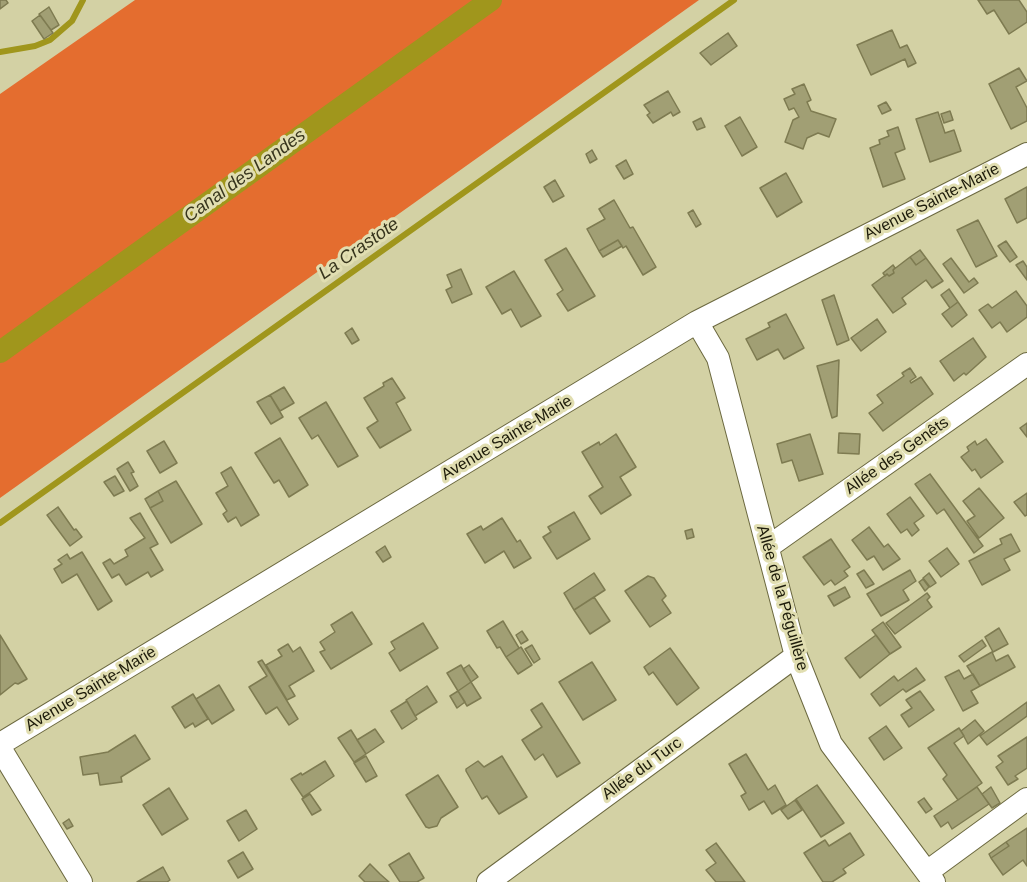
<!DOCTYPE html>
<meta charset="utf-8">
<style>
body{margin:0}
canvas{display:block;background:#d3d1a4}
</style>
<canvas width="1027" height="882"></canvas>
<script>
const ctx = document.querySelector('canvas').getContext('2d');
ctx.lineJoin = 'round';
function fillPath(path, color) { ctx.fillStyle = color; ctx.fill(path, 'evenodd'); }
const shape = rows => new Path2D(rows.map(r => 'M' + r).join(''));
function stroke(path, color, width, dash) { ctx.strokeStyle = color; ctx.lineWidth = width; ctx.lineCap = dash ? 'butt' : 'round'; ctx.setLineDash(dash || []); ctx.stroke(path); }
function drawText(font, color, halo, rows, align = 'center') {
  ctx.font = font + ' Arial,sans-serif'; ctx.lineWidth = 6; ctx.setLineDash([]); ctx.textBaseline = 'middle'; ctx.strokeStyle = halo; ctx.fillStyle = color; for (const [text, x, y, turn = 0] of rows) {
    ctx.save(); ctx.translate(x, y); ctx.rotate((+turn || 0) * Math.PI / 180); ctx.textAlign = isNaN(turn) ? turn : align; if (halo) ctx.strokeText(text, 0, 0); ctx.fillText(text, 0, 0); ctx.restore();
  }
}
fillPath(shape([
 [135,0,699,0,0,498,0,94]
]), '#e46d2f');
stroke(shape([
 [0,52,35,46,50,40,72,21,83,0],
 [0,523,734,0]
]), '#a0961c', 6);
stroke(shape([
 [0,352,491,0]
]), '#a0961c', 22);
const building = shape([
 [0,0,6,0,8,3,0,9,0,0],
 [978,0,1019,0,1027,12,1027,22,1009,34,994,10,987,14,978,0],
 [49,7,59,25,51,30,39,14,49,7],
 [40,15,53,33,44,39,32,21,40,15],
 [892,30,900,48,907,45,916,63,908,67,905,59,871,75,857,45,892,30],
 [728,33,737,46,711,65,700,53,728,33],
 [1019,68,1027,81,1016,87,1027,108,1027,121,1011,129,989,84,1019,68],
 [804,84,811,100,807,102,811,111,836,119,829,137,818,133,807,138,803,149,785,142,793,120,799,117,794,108,789,110,784,99,795,94,792,89,804,84],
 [668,91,680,112,673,116,671,112,653,123,647,115,650,113,644,105,668,91],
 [886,102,891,110,882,114,878,106,886,102],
 [950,111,953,120,944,123,941,114,950,111],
 [938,112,945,133,954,130,961,151,930,162,916,119,938,112],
 [740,117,757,147,742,156,725,126,740,117],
 [701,118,705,127,697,130,693,122,701,118],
 [898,127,905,149,895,153,905,179,883,187,870,148,880,144,879,140,889,136,887,131,898,127],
 [592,150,597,159,590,163,586,154,592,150],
 [626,160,633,174,624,179,616,166,626,160],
 [786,173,802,202,777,217,760,188,786,173],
 [555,180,564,196,553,202,544,187,555,180],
 [1027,187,1027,218,1017,223,1005,199,1027,187],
 [614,200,630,228,633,227,656,267,643,275,626,246,623,248,618,240,599,251,587,229,605,219,599,209,614,200],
 [693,210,701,224,696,227,688,213,693,210],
 [978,220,997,256,976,267,957,230,978,220],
 [618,240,622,246,603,257,599,251,618,240],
 [1006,241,1017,257,1010,262,998,246,1006,241],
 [566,248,595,296,568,311,557,294,563,290,545,260,566,248],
 [920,250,926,258,916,265,910,257,920,250],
 [910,257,916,265,926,258,943,281,932,288,926,280,902,298,906,304,893,313,872,285,887,274,889,276,894,273,893,270,910,257],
 [951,258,969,282,974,278,978,283,964,293,943,264,951,258],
 [1023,261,1027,267,1027,280,1016,265,1023,261],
 [893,265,895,268,893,270,894,273,889,276,887,274,885,276,883,273,893,265],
 [461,269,472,294,452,303,446,290,452,287,447,275,461,269],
 [514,271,541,316,521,327,511,309,502,314,486,287,514,271],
 [949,289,958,302,950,308,941,295,949,289],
 [1016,291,1027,306,1027,317,1007,332,1000,322,992,328,979,310,988,304,992,308,1016,291],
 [834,295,849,340,837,345,822,300,834,295],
 [958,302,967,315,952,327,942,314,958,302],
 [786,314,804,348,784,359,778,349,757,360,746,339,770,327,768,323,786,314],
 [877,319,886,332,861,351,851,338,877,319],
 [352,328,359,340,352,344,345,333,352,328],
 [973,338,986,357,966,375,964,373,954,381,940,361,973,338],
 [839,360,837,416,832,418,817,366,839,360],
 [910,368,916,377,910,381,911,383,921,377,933,394,883,431,869,413,883,403,877,395,904,376,902,373,910,368],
 [392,378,405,398,396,403,411,430,380,448,367,428,378,421,364,398,384,386,383,383,392,378],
 [284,387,294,403,280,411,270,395,284,387],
 [270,395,283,417,271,424,257,402,270,395],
 [326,402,358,456,338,467,318,435,312,439,299,418,326,402],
 [1027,423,1027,437,1020,428,1027,423],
 [839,433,860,434,859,454,838,453,839,433],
 [616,434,636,467,620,477,631,495,601,514,589,496,603,487,582,452,599,442,600,445,616,434],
 [810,434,823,474,799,481,792,460,782,463,777,444,810,434],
 [280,438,308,485,289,497,279,480,274,483,255,453,280,438],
 [986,439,1003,462,981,478,975,469,972,471,961,457,969,451,967,447,975,441,977,445,986,439],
 [164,441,177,463,160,473,147,451,164,441],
 [128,462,134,472,131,473,138,486,130,491,117,469,128,462],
 [231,467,259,515,241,526,236,517,228,522,223,514,227,511,216,493,228,486,221,473,231,467],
 [930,474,983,546,974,553,944,509,937,514,915,484,930,474],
 [115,476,124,491,114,496,104,482,115,476],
 [176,481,202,524,171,543,150,508,163,501,158,491,176,481],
 [979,488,1004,518,979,538,967,521,975,516,963,501,979,488],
 [158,491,163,501,150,508,145,499,158,491],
 [1027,493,1027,515,1025,516,1014,502,1027,493],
 [910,497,924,516,914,523,919,530,912,536,907,529,901,533,887,514,910,497],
 [58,507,74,530,76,529,82,537,70,546,47,515,58,507],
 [574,512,590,539,557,559,543,537,551,532,548,527,574,512],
 [140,513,158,544,150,548,163,570,151,577,148,572,126,585,119,574,112,578,103,563,110,559,114,564,128,556,125,550,145,538,130,518,140,513],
 [502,518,517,542,520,540,531,558,514,568,504,551,485,563,467,534,481,526,483,530,502,518],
 [869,527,884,547,888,544,900,559,883,570,874,556,867,560,852,540,869,527],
 [692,529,694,537,687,539,685,531,692,529],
 [1011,534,1020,551,1004,559,1010,570,982,585,969,561,1002,544,1000,539,1011,534],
 [831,539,850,567,844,571,848,576,835,585,831,580,824,585,803,557,831,539],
 [385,546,391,557,383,562,376,552,385,546],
 [947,548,959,564,941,577,929,561,947,548],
 [82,552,112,601,98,610,77,574,62,583,54,569,62,564,58,560,67,554,70,559,82,552],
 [864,570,874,584,866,588,857,574,864,570],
 [910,570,916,581,903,590,909,600,881,616,867,594,910,570],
 [594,573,605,590,574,610,564,593,594,573],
 [929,573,936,583,930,587,923,578,929,573],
 [648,576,654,578,666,596,662,600,671,613,650,627,625,591,648,576],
 [923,579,929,587,925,591,919,582,923,579],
 [845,587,850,597,834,606,828,596,845,587],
 [927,593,930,597,927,600,932,607,895,634,886,623,927,593],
 [594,597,610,621,590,634,574,610,594,597],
 [352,612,372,644,331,669,320,652,325,650,320,642,335,632,331,625,352,612],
 [503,621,519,648,506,657,500,647,497,648,487,631,503,621],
 [883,622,901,647,890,654,872,630,883,622],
 [423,623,438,648,400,671,389,653,395,649,391,642,423,623],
 [999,628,1008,644,993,652,985,637,999,628],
 [522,631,528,640,521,644,516,635,522,631],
 [0,635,27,679,18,684,15,683,0,695,0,635],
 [876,635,890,654,860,678,845,658,876,635],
 [982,640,986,646,964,662,959,656,982,640],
 [288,644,293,652,300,647,314,671,289,686,295,696,287,700,266,665,282,656,278,650,288,644],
 [532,645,540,659,534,663,525,649,532,645],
 [521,647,532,665,518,674,506,657,521,647],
 [670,648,699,688,677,705,653,672,649,675,644,667,670,648],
 [992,652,996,661,1008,655,1015,667,980,686,967,666,992,652],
 [262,660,298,719,289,725,277,707,266,714,249,687,267,676,258,662,262,660],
 [592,662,616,700,583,720,559,682,592,662],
 [461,665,471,682,458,691,447,673,461,665],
 [469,665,478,677,471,682,463,669,469,665],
 [916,668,925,680,906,692,903,689,880,706,871,694,894,676,898,681,916,668],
 [959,670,964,679,973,674,980,686,971,691,978,703,963,711,945,677,959,670],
 [471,682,481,698,467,706,458,691,471,682],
 [219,685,234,710,212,724,196,699,219,685],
 [427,686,437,702,415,716,406,700,427,686],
 [458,691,465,702,457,708,450,696,458,691],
 [920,691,934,710,909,727,901,715,912,708,906,700,920,691],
 [193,694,208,719,195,727,193,723,185,728,172,707,193,694],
 [407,701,417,719,402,729,391,711,407,701],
 [1027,702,1027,716,987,745,980,736,1027,702],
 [542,703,580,763,557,777,543,754,535,760,522,740,542,727,531,710,542,703],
 [975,720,984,731,968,744,961,731,975,720],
 [886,726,902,748,884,760,869,738,886,726],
 [959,728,964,736,954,743,982,783,958,800,943,779,947,775,928,748,959,728],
 [375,729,384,742,366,754,357,740,375,729],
 [351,730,366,754,354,762,338,738,351,730],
 [135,735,150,759,121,777,122,782,100,785,98,773,83,775,80,757,108,752,135,735],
 [1027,737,1027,768,1015,776,1018,779,1008,785,996,767,1003,762,998,756,1027,737],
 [746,754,768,790,775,785,786,805,772,814,764,801,749,810,741,796,746,793,729,764,746,754],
 [366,756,377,776,366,782,354,763,366,756],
 [502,756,527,797,499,814,487,796,482,799,466,771,466,769,478,761,484,767,502,756],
 [325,761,334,776,303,797,291,779,301,773,302,775,325,761],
 [438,775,458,807,441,818,437,826,429,828,426,827,406,795,438,775],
 [817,785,844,823,821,837,796,799,817,785],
 [977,787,989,804,952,829,948,822,941,827,934,816,977,787],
 [991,787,1000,803,992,808,982,794,991,787],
 [169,788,188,819,162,835,143,805,169,788],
 [310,794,321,810,312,815,302,799,310,794],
 [924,798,932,809,926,813,918,802,924,798],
 [795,800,802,810,788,819,781,810,795,800],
 [246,810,257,829,239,841,227,821,246,810],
 [69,819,73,826,67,829,63,823,69,819],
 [1027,828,1027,866,1023,860,1003,875,991,858,1009,846,1006,842,1027,828],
 [850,833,864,855,843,869,846,873,832,882,823,882,804,853,825,840,829,846,850,833],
 [1006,842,1009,846,991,858,989,854,1006,842],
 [716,843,745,882,716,882,706,870,716,863,706,850,716,843],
 [243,852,253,869,238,878,228,861,243,852],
 [409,853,424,878,417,882,400,882,389,865,409,853],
 [370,864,380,874,389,882,365,882,359,876,370,864],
 [163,867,170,880,167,882,137,882,163,867]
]);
fillPath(building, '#a19f74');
stroke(building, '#7e7b51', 1.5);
const street = shape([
 [697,322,718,358,796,656,831,744,934,882],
 [768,547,1027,364],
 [0,744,697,322,1027,154],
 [0,748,81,882],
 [927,872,1027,799],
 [488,882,796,656]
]);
stroke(street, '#6c6940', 24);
stroke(street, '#fff', 22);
drawText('16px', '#1d1b0a', '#e1deb1', [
 ["Avenue Sainte-Marie",932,202,-27],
 ["Avenue Sainte-Marie",507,438,-31],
 ["Allée des Genêts",897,456,-35],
 ["Allée de la Péguillère",782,598,74],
 ["Avenue Sainte-Marie",91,689,-31],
 ["Allée du Turc",642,769,-36]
]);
drawText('italic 18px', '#37351d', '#e1deb1', [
 ["Canal des Landes",245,176,-36],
 ["La Crastote",359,249,-35]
]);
</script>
